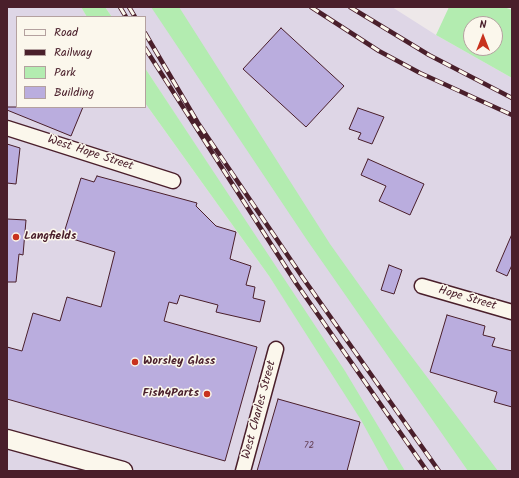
<!DOCTYPE html>
<style>
body{margin:0}
#map{position:relative;width:519px;height:478px;overflow:hidden;background:#eee8e9;font-family:Kalam,sans-serif}
canvas{display:block}
.frame{position:absolute;inset:0;border:8px solid #4a1f2b;pointer-events:none}
.legend{position:absolute;left:16px;top:16px;width:130px;height:92px;box-sizing:border-box;background:#fbf7ec;border:1px solid #b4a19f;margin:0;padding:5px 7px;list-style:none;font-size:12px;color:#4a1f2b}
.legend li{display:flex;align-items:center;gap:8px;height:20px}
.legend b{width:20px;border:1px solid #b4a19f}
.north{position:absolute;left:463px;top:16px;width:40px;height:40px;box-sizing:border-box;background:#fbf7ec;border:1px solid #b4a19f;border-radius:50%;rotate:0deg;font-size:11px;font-weight:700;line-height:16px;text-align:center;color:#4a1f2b}
.north::after{content:'';display:block;margin:auto;width:14px;height:18px;background:#c8321e;clip-path:polygon(50% 0,100% 100%,50% 72%,0 100%)}
</style>
<div id="map">
<canvas width="519" height="478"></canvas>
<div class="frame"></div>
<ul class="legend">
<li><b style="height:5px;background:#fbf7ec"></b>Road</li>
<li><b style="height:5px;background:#4a1f2b"></b>Railway</li>
<li><b style="height:11px;background:#b3ecb0"></b>Park</li>
<li><b style="height:11px;background:#baadde"></b>Building</li>
</ul>
<div class="north">N</div>
</div>
<script>
const ctx = document.querySelector('canvas').getContext('2d');
ctx.lineJoin = 'round';
function fillPath(path, color) { ctx.fillStyle = color; ctx.fill(path, 'evenodd'); }
const shape = rows => new Path2D(rows.map(r => 'M' + r).join(''));
function stroke(path, color, width, dash) { ctx.strokeStyle = color; ctx.lineWidth = width; ctx.lineCap = dash ? 'butt' : 'round'; ctx.setLineDash(dash || []); ctx.stroke(path); }
function drawText(font, color, halo, rows, align = 'center') {
  ctx.font = font + ' Kalam,sans-serif'; ctx.lineWidth = 3; ctx.setLineDash([]); ctx.textBaseline = 'middle'; ctx.strokeStyle = halo; ctx.fillStyle = color; for (const [text, x, y, turn = 0] of rows) {
    ctx.save(); ctx.translate(x, y); ctx.rotate((+turn || 0) * Math.PI / 180); ctx.textAlign = isNaN(turn) ? turn : align; if (halo) ctx.strokeText(text, 0, 0); ctx.fillText(text, 0, 0); ctx.restore();
  }
}
fillPath(shape([
 [7,7,81,7,87,17,17,17,17,107,145,107,145,103,269,276,296,317,211,169,145,68,145,17,112,17,105,7,392,7,436,35,512,78,512,471,7,471]
]), '#ded6e6');
fillPath(shape([
 [81,7,105,7,112,17,87,17],
 [151,7,179,7,330,244,390,328,498,471,468,471,307,240],
 [449,7,504,7,512,10,512,78,436,35],
 [471,24,495,24,495,48,471,48],
 [145,68,345,371,405,471,389,471,361,420,269,276,145,103]
]), '#b3ecb0');
const building = shape([
 [281,28,344,86,306,127,243,69,281,28],
 [7,107,83,107,71,136,7,110,7,107],
 [358,108,384,117,372,144,358,139,361,133,349,129,358,108],
 [7,144,20,148,16,184,7,183,7,144],
 [368,159,424,184,410,215,379,201,386,186,361,175,368,159],
 [97,176,197,203,196,206,216,226,236,232,230,259,251,266,246,285,255,287,253,298,265,301,260,322,216,312,218,305,180,295,177,304,169,302,164,321,257,347,225,461,7,399,7,347,22,351,33,313,60,321,67,297,101,307,115,252,63,236,81,178,94,182,97,176],
 [7,219,26,220,23,255,19,254,16,282,7,282,7,219],
 [512,234,512,265,507,276,496,271,512,234],
 [389,265,402,270,394,294,381,290,389,265],
 [447,315,485,326,483,335,495,338,492,346,512,351,512,407,494,402,497,392,430,372,447,315],
 [278,399,360,422,347,471,257,471,278,399]
]);
fillPath(building, '#baadde');
stroke(building, '#4a1f2b', 1);
const minor = shape([
 [7,128,173,181],
 [422,286,512,312],
 [243,471,276,349]
]);
const tertiary = shape([
 [7,439,123,471]
]);
stroke(minor, '#4a1f2b', 17);
stroke(tertiary, '#4a1f2b', 21);
stroke(minor, '#fbf7ec', 14);
stroke(tertiary, '#fbf7ec', 18);
const rail = shape([
 [120,7,126,17],
 [129,7,135,17],
 [311,7,379,51,420,73,512,115],
 [350,7,429,55,512,98],
 [145,33,198,123,303,278,439,471],
 [145,48,296,283,427,471]
]);
stroke(rail, '#4a1f2b', 4.5);
stroke(rail, '#fbf7ec', 3, [9]);
for (const [x, y, r, color] of [
 [16,237,4,"#c8321e"],
 [135,362,4,"#c8321e"],
 [207,394,4,"#c8321e"]
]) { const dot = new Path2D(); dot.arc(x, y, r, 0, 2 * Math.PI); ctx.fillStyle = color; ctx.fill(dot); stroke(dot, '#fbf7ec', 1.5); }
drawText('10px', '#664258', null, [
 ["72",309,446]
]);
drawText('12px', '#4a1f2b', '#fbf7ec', [
 ["West Hope Street",90,154,18],
 ["Hope Street",467,299,16],
 ["West Charles Street",260,410,-75]
]);
drawText('bold 12px', '#4a1f2b', '#fbf7ec', [
 ["Langfields",24,237],
 ["Worsley Glass",143,362],
 ["Fish4Parts",199,394,"right"]
], 'left');
</script>
